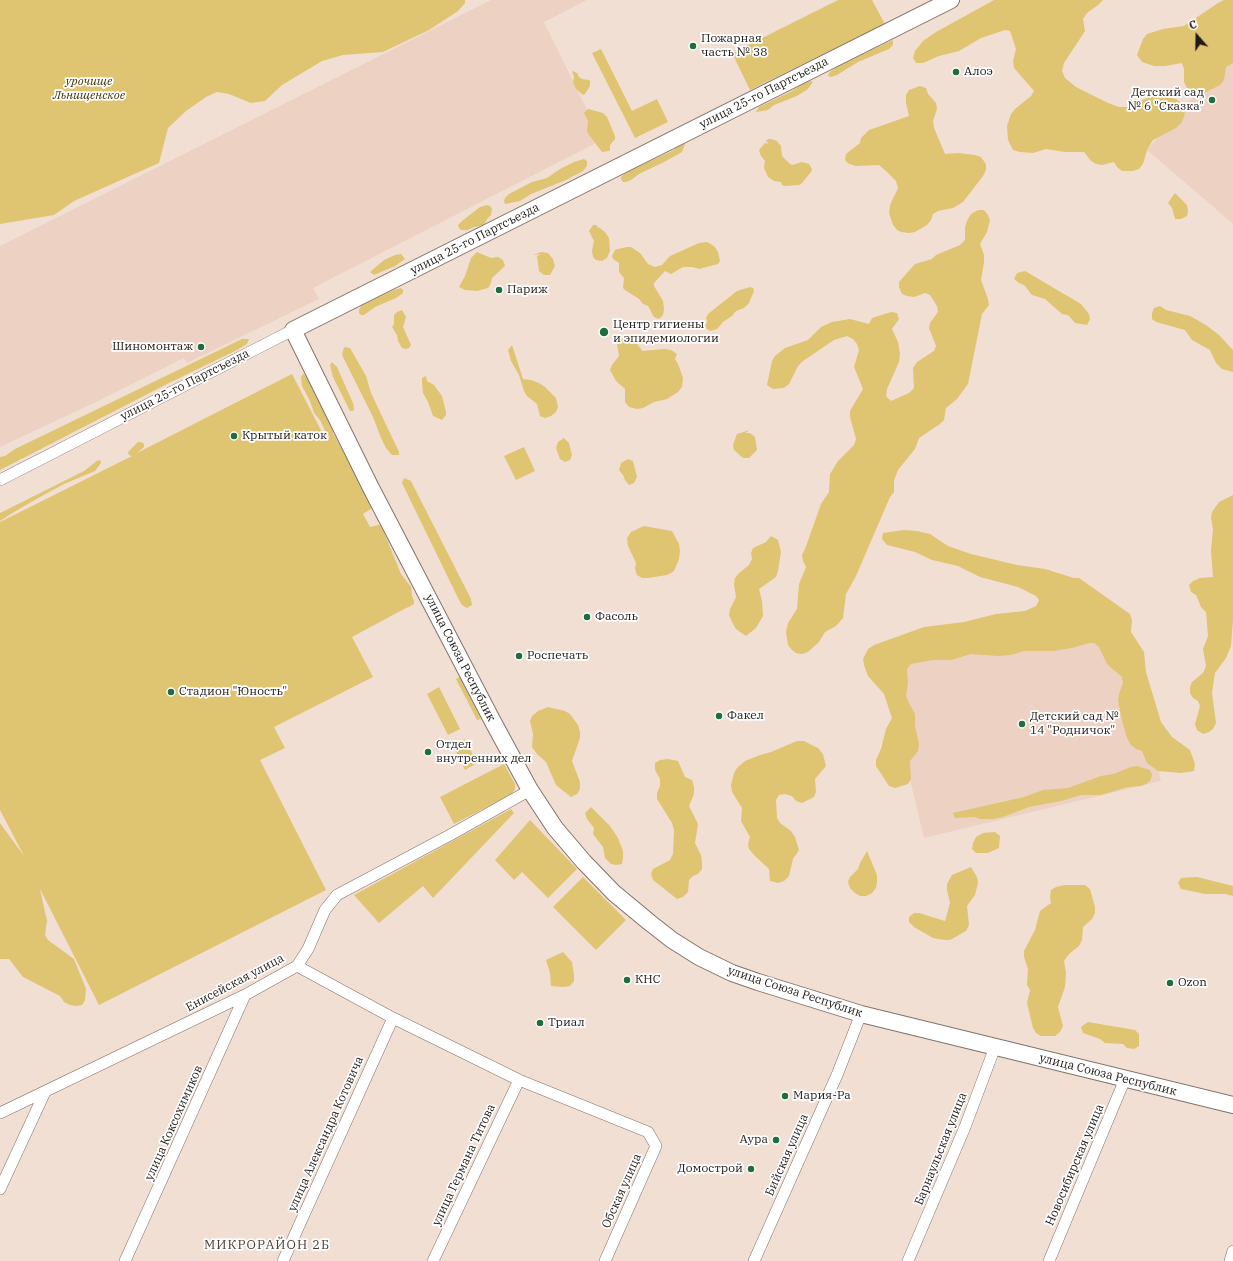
<!DOCTYPE html>
<meta charset="utf-8">
<style>
body{margin:0}
#map{position:relative;width:1233px;height:1261px;overflow:hidden;background:#f2dfd4;font-family:"IBM Plex Serif",serif}
canvas{display:block}
.north{position:absolute;left:1177px;top:16px;width:40px;height:40px;-webkit-text-stroke:3px #fff;paint-order:stroke;rotate:340deg;font-size:11px;font-weight:700;line-height:16px;text-align:center;color:#201915}
.north::after{content:'';display:block;margin:auto;width:14px;height:18px;background:#201915;clip-path:polygon(50% 0,100% 100%,50% 72%,0 100%)}
</style>
<div id="map">
<canvas width="1233" height="1261"></canvas>
<div class="north">С</div>
</div>
<script>
const ctx = document.querySelector('canvas').getContext('2d');
ctx.lineJoin = 'round';
function fillPath(path, color) { ctx.fillStyle = color; ctx.fill(path, 'evenodd'); }
const shape = rows => new Path2D(rows.map(r => 'M' + r).join(''));
function stroke(path, color, width, dash) { ctx.strokeStyle = color; ctx.lineWidth = width; ctx.lineCap = dash ? 'butt' : 'round'; ctx.setLineDash(dash || []); ctx.stroke(path); }
function drawText(font, color, halo, rows, align = 'center') {
  ctx.font = font + ' "IBM Plex Serif",serif'; ctx.lineWidth = 3.5; ctx.setLineDash([]); ctx.textBaseline = 'middle'; ctx.strokeStyle = halo; ctx.fillStyle = color; for (const [text, x, y, turn = 0] of rows) {
    ctx.save(); ctx.translate(x, y); ctx.rotate((+turn || 0) * Math.PI / 180); ctx.textAlign = isNaN(turn) ? turn : align; if (halo) ctx.strokeText(text, 0, 0); ctx.fillText(text, 0, 0); ctx.restore();
  }
}
fillPath(shape([
 [491,0,587,0,544,22,602,140,313,288,319,299,187,363,184,358,94,403,0,447,0,246],
 [1233,50,1233,224,1147,150],
 [1120,610,1161,781,924,838,883,666]
]), '#edd2c3');
fillPath(shape([
 [0,0,465,0,465,3,458,11,429,30,383,52,343,55,322,61,282,85,265,101,251,103,229,94,217,92,206,97,186,111,168,128,159,163,74,201,54,215,0,224],
 [838,0,872,0,885,24,750,90,732,53],
 [994,0,1103,0,1098,5,1087,13,1083,19,1085,31,1064,63,1062,71,1065,78,1076,87,1108,103,1119,107,1126,107,1154,95,1169,97,1176,99,1181,103,1185,111,1184,117,1181,123,1176,128,1153,140,1147,150,1143,164,1139,169,1133,171,1122,171,1117,167,1114,162,1102,165,1096,164,1091,161,1084,152,1065,152,1046,149,1033,153,1020,152,1013,150,1008,140,1007,126,1011,114,1015,109,1031,96,1034,91,1014,68,1013,61,1016,49,1010,31,1005,30,981,38,959,51,939,56,923,63,916,63,913,58,915,51,923,41,936,32],
 [1224,0,1233,0,1233,63,1226,67,1224,80,1220,85,1206,92,1198,93,1187,88,1184,82,1184,69,1182,63,1165,66,1154,66,1142,62,1137,55,1143,39,1147,34,1163,29,1184,26,1218,3],
 [893,40,893,45,889,49,858,62,837,75,831,77,828,76,829,73,838,65],
 [601,49,632,111,657,99,668,122,635,138,592,53],
 [573,71,577,73,579,77,582,79,589,80,590,81,590,86,585,94,583,95,576,89,573,82,574,77,572,72],
 [810,81,813,82,808,89,797,96,774,105,768,110,756,112,759,107,792,91,803,83],
 [920,86,926,88,928,94,936,103,937,109,933,121,934,128,945,154,958,153,975,155,981,157,986,164,986,170,983,176,963,202,953,208,938,211,933,214,931,220,927,225,915,232,909,233,901,232,897,230,893,225,889,213,890,205,898,188,896,181,887,172,879,165,856,166,849,164,845,160,846,154,860,143,861,138,869,130,909,116,906,103,906,95,909,90],
 [588,109,603,113,607,117,615,136,615,139,610,145,610,150,609,151,602,152,587,132,588,121,584,113],
 [768,139,771,139,777,141,781,146,782,156,789,163,792,165,802,162,809,164,812,169,811,172,802,183,799,185,785,186,782,185,781,182,774,181,768,177,764,168,765,161,761,156,759,150,765,143,769,144,766,141],
 [681,144,685,144,682,152,666,161,639,174,631,180,626,182,623,182,621,179,621,177,626,172,672,151],
 [584,159,587,161,587,166,583,171,566,180,531,194,520,201,505,204,504,201,505,198,509,194,532,182,547,178,560,169,574,162],
 [1175,193,1187,205,1188,211,1187,216,1181,219,1175,219,1172,208,1168,203],
 [487,205,490,206,492,209,491,215,487,219,484,225,475,227,467,230,461,230,459,228,458,225,462,221,480,207],
 [978,210,984,210,988,215,990,220,987,232,980,244,984,255,984,262,981,280,988,299,989,305,982,314,968,384,957,399,946,408,944,420,940,424,919,438,915,449,898,470,894,480,894,492,890,497,856,576,846,594,843,618,836,626,825,632,819,642,808,652,802,654,796,653,792,650,788,645,786,632,788,623,797,609,799,584,806,567,803,561,802,555,805,549,821,504,829,492,830,474,838,461,854,445,856,439,850,417,850,411,863,389,854,367,859,350,857,344,853,339,847,336,834,340,803,361,798,366,789,384,784,388,773,389,767,385,772,361,775,356,785,348,808,340,821,327,832,322,850,319,869,324,872,318,891,312,897,313,899,319,892,329,898,342,900,354,899,362,887,389,886,396,891,401,909,393,914,388,913,368,917,362,934,351,936,346,929,328,930,323,938,312,937,306,930,295,925,293,914,297,907,296,902,294,899,287,899,282,915,264,932,259,936,255,960,245,965,240,965,227,967,221,971,214],
 [593,225,597,225,597,227,600,228,605,232,609,238,610,251,607,258,602,261,596,260,593,257,592,251,594,241,589,231],
 [707,242,714,246,718,252,720,261,718,264,699,269,693,267,683,267,671,274,665,271,654,283,654,286,663,301,664,309,663,315,659,319,654,317,648,306,643,304,639,299,625,290,623,288,624,278,619,272,619,263,613,259,612,256,615,250,618,249,627,247,631,247,640,253,648,264,655,267,662,265,670,256,699,243],
 [477,252,491,258,498,257,503,260,505,266,492,278,491,283,488,288,477,291,465,290,459,287,465,276,471,258],
 [541,252,548,253,553,259,555,266,550,275,544,275,539,271,537,256,541,254,533,255],
 [401,254,405,259,395,266,374,275,370,272,384,260,395,255],
 [1025,271,1081,304,1089,314,1090,319,1087,325,1075,323,1068,315,1062,314,1045,299,1032,295,1024,285,1019,283,1014,279,1017,273],
 [750,287,753,288,754,291,749,303,744,308,736,311,732,316,723,322,717,329,710,331,707,329,705,327,707,321,706,318,708,314,737,291],
 [401,288,403,290,403,293,396,298,375,307,364,315,361,315,359,313,359,310,362,304,394,290],
 [1160,306,1166,310,1190,316,1206,325,1219,335,1233,350,1233,372,1222,369,1216,363,1210,350,1192,340,1185,330,1156,322,1152,319,1152,313,1154,308],
 [402,310,406,317,403,327,411,345,409,348,406,349,402,348,398,341,397,335,392,327,394,324,394,315,397,312],
 [631,334,642,351,664,349,671,350,677,354,675,359,678,364,683,378,682,387,678,392,667,399,654,402,643,408,637,409,629,407,625,402,625,389,616,381,610,370,612,365,619,356,617,344,623,338],
 [242,339,249,339,247,344,237,350,169,383,0,470,0,457,5,456,15,449],
 [512,345,523,379,531,380,539,383,545,387,556,398,558,407,556,412,551,416,545,418,540,416,537,404,527,396,524,391,519,375,511,361,508,350],
 [344,347,350,348,366,376,371,393,399,452,399,455,392,455,386,448,381,438,373,417,342,355],
 [332,362,337,367,353,403,354,409,353,411,350,411,333,377,330,365],
 [292,374,326,440,330,436,327,435,320,420,314,413,310,401,302,386,301,377,303,374,308,376,334,430,333,433,374,507,363,514,370,527,378,525,381,525,401,574,411,587,412,596,414,601,414,604,409,607,406,608,352,637,373,677,274,727,285,748,260,760,326,890,99,1005,40,889,47,921,45,935,48,940,74,959,86,989,85,1000,82,1005,76,1006,70,1005,64,1002,60,996,23,977,9,959,0,959,0,823,24,856,0,810,0,522,132,456,129,455,128,452,138,442,141,442,144,444,144,447,137,453],
 [426,376,427,381,434,385,442,396,446,412,446,415,442,420,433,416,428,402,423,393,422,382,422,378],
 [750,430,745,433,750,433,755,437,757,450,749,458,743,458,734,450,733,445,737,434],
 [564,438,569,443,572,455,570,460,565,462,560,459,556,448,558,442],
 [524,447,535,471,516,480,504,456],
 [628,459,633,461,637,477,634,483,629,485,625,480,623,475,619,470,621,463],
 [98,460,101,461,101,463,95,471,64,484,40,497,14,512,0,521,0,513,84,471],
 [404,478,411,481,414,487,471,599,472,605,467,608,462,605,459,600,402,483],
 [1233,495,1233,620,1231,646,1226,658,1215,673,1214,679,1212,693,1216,723,1213,729,1209,732,1203,734,1197,730,1195,724,1200,706,1198,701,1193,698,1190,693,1190,687,1192,682,1203,673,1206,666,1203,649,1208,636,1206,612,1201,607,1196,595,1191,592,1189,585,1193,581,1200,578,1213,577,1211,551,1213,529,1211,518,1212,512,1219,502],
 [644,526,672,531,679,544,680,551,679,559,674,571,667,575,648,578,642,578,637,575,635,569,636,563,628,546,627,538,631,532],
 [903,530,917,531,930,534,948,546,971,554,1017,565,1045,569,1074,578,1079,578,1130,614,1132,620,1131,632,1144,652,1146,672,1161,722,1172,737,1190,750,1195,764,1194,771,1181,773,1158,771,1147,763,1142,751,1136,749,1131,745,1127,738,1122,721,1118,700,1119,694,1123,683,1122,677,1107,664,1099,647,1094,643,1089,643,1072,648,1053,651,1024,651,1011,655,998,656,971,654,951,660,933,660,911,664,907,669,908,682,906,696,909,703,915,714,915,726,919,744,918,751,910,761,911,779,908,784,895,788,889,786,876,766,876,760,881,749,886,729,892,718,884,694,868,676,864,665,863,659,868,649,874,645,924,627,964,622,996,614,1025,611,1036,606,1039,600,1036,596,1018,587,980,577,958,566,932,560,915,552,887,545,882,539,883,533],
 [771,536,778,540,781,552,778,571,776,577,759,589,762,601,763,616,756,628,746,636,736,629,732,622,729,615,730,609,736,597,734,584,735,578,739,573,749,565,752,559,751,553,753,548,766,542],
 [460,677,481,719,477,720,456,679],
 [439,687,460,729,448,735,427,694],
 [548,707,565,711,570,714,578,725,580,732,580,738,572,761,580,782,580,789,577,794,571,797,556,785,546,762,537,754,532,747,533,734,530,721,532,716,538,711],
 [465,739,477,763,465,770,453,746],
 [797,741,804,741,818,748,823,754,826,766,815,779,816,792,814,797,802,803,796,801,792,796,785,794,779,795,776,800,777,818,780,823,791,831,795,837,799,850,793,859,789,876,784,881,778,883,770,881,769,869,755,856,749,849,748,844,750,837,741,821,742,808,732,792,731,785,734,773,737,768,745,761,760,755,771,752],
 [668,759,678,761,685,777,692,780,694,787,694,794,689,806,698,824,695,843,701,855,702,862,702,869,698,874,693,876,689,880,688,892,683,897,677,899,653,880,651,874,653,869,670,860,673,854,674,830,672,823,657,799,657,793,660,786,660,779,655,770,655,763,660,760],
 [504,764,515,784,515,789,512,794,454,824,440,797],
 [1137,766,1150,770,1152,775,1150,781,1146,784,1141,786,1128,787,1101,795,1081,795,1061,801,1029,807,1003,817,993,819,980,819,975,817,955,818,953,813,1024,797,1043,790,1068,788,1101,776,1113,774,1131,767],
 [591,807,610,826,618,838,623,851,623,858,622,864,616,865,611,864,605,858,603,847,593,834,594,828,587,819,585,813],
 [511,809,514,813,433,898,423,886,379,923,354,895],
 [530,820,577,869,548,898,522,872,514,880,495,860],
 [995,832,1000,836,999,848,988,853,976,853,972,849,973,843,976,837,983,833],
 [867,851,877,875,877,882,876,888,872,893,866,896,860,896,855,893,850,888,848,882,850,877,858,869,860,863],
 [971,867,977,877,978,883,975,895,967,906,969,925,966,931,950,940,945,940,933,938,914,927,909,922,909,917,914,913,919,913,945,921,950,903,947,890,947,884,952,875],
 [583,877,626,920,596,950,553,907],
 [1197,877,1233,886,1233,896,1225,894,1205,894,1181,889,1178,883,1181,878],
 [1065,885,1085,885,1090,889,1095,907,1095,913,1092,919,1083,927,1082,940,1079,946,1069,954,1064,961,1066,973,1065,987,1058,1007,1063,1026,1060,1032,1055,1036,1041,1036,1036,1033,1033,1028,1027,1003,1030,990,1027,985,1028,969,1024,957,1024,951,1035,930,1040,911,1051,903,1050,897,1051,890,1056,887],
 [563,952,572,962,574,975,574,981,570,986,563,987,551,986,550,973,546,960],
 [1088,1022,1135,1030,1139,1034,1139,1046,1134,1049,1127,1048,1123,1044,1105,1043,1100,1039,1083,1033,1081,1027]
]), '#dfc472');
const street = shape([
 [0,480,293,330],
 [297,966,393,1018,519,1080,648,1132,656,1146,605,1261],
 [0,1113,245,995,297,966,308,949,325,910,337,895,450,835,530,790],
 [0,1189,45,1092],
 [125,1261,245,995],
 [283,1261,393,1018],
 [433,1261,519,1080],
 [754,1261,837,1075,861,1014],
 [908,1261,965,1127,995,1047],
 [1049,1261,1125,1079],
 [1230,1261,1233,1251]
]);
const secondary = shape([
 [951,0,293,330,371,488,492,720,530,790,555,828,584,862,614,893,649,922,672,940,699,957,732,973,758,982,861,1014,1233,1105]
]);
stroke(street, '#837268', 12);
stroke(secondary, '#837268', 18);
stroke(street, '#fff', 11);
stroke(secondary, '#fff', 16);
for (const [x, y, r, color] of [
 [693,46,4,"#1e6e3e"],
 [956,72,4,"#1e6e3e"],
 [1212,100,4,"#1e6e3e"],
 [499,290,4,"#1e6e3e"],
 [604,332,5,"#1e6e3e"],
 [201,347,4,"#1e6e3e"],
 [234,436,4,"#1e6e3e"],
 [587,617,4,"#1e6e3e"],
 [519,656,4,"#1e6e3e"],
 [171,692,4,"#1e6e3e"],
 [719,716,4,"#1e6e3e"],
 [1022,724,4,"#1e6e3e"],
 [428,752,4,"#1e6e3e"],
 [627,980,4,"#1e6e3e"],
 [1170,983,4,"#1e6e3e"],
 [540,1023,4,"#1e6e3e"],
 [785,1096,4,"#1e6e3e"],
 [776,1140,4,"#1e6e3e"],
 [751,1169,4,"#1e6e3e"]
]) { const dot = new Path2D(); dot.arc(x, y, r, 0, 2 * Math.PI); ctx.fillStyle = color; ctx.fill(dot); stroke(dot, '#fff', 1.5); }
drawText('12px', '#201915', '#fff', [
 ["Пожарная",701,39],
 ["часть № 38",701,53],
 ["Алоэ",964,72],
 ["Детский сад",1204,93,"right"],
 ["№ 6 \"Сказка\"",1204,107,"right"],
 ["Париж",507,290],
 ["Центр гигиены",613,325],
 ["и эпидемиологии",613,339],
 ["Шиномонтаж",193,347,"right"],
 ["Крытый каток",242,436],
 ["Фасоль",595,617],
 ["Роспечать",527,656],
 ["Стадион \"Юность\"",179,692],
 ["Факел",727,716],
 ["Детский сад №",1030,717],
 ["14 \"Родничок\"",1030,731],
 ["Отдел",436,745],
 ["внутренних дел",436,759],
 ["КНС",635,980],
 ["Ozon",1178,983],
 ["Триал",548,1023],
 ["Мария-Ра",793,1096],
 ["Аура",768,1140,"right"],
 ["Домострой",743,1169,"right"]
], 'left');
drawText('italic 12px', '#413405', '#fff', [
 ["урочище",89,82],
 ["Льнищенское",89,96]
]);
drawText('12px', '#201915', '#fff', [
 ["улица 25-го Партсъезда",764,93,-27],
 ["улица 25-го Партсъезда",475,239,-27],
 ["улица 25-го Партсъезда",185,385,-27],
 ["улица Союза Республик",460,658,63],
 ["Енисейская улица",235,983,-28],
 ["улица Союза Республик",795,992,18],
 ["улица Союза Республик",1108,1075,14],
 ["улица Коксохимиков",174,1123,-66],
 ["улица Александра Котовича",326,1134,-66],
 ["Барнаульская улица",941,1149,-68],
 ["Бийская улица",787,1155,-66],
 ["улица Германа Титова",464,1165,-65],
 ["Новосибирская улица",1075,1165,-67],
 ["Обская улица",622,1191,-66]
]);
ctx.letterSpacing = '1px';
drawText('13px', '#4b3b33', '#fff', [
 ["МИКРОРАЙОН 2Б",267,1245]
]);
ctx.letterSpacing = '0px';
</script>
